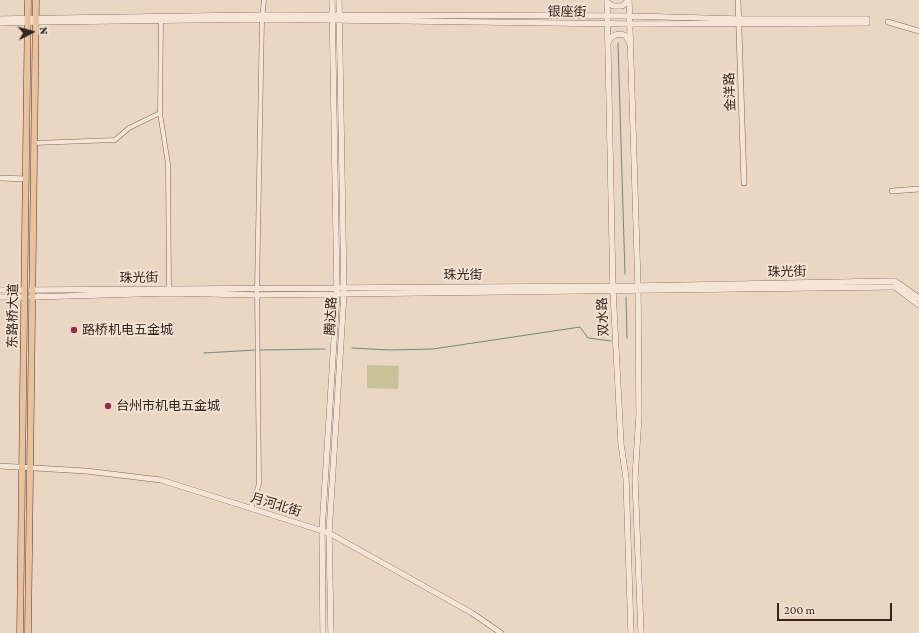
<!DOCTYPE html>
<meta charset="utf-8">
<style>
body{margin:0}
#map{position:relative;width:919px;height:633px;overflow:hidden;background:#ead6c3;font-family:"Crimson Pro",serif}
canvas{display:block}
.north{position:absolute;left:12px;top:12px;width:40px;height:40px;-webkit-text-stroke:3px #f2e2d2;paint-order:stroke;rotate:84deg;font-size:11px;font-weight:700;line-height:16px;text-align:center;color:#34241e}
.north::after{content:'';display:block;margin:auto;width:14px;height:18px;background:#34241e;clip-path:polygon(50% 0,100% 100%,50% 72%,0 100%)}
.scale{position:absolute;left:777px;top:603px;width:115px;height:18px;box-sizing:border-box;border:2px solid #34241e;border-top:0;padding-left:5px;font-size:12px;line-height:14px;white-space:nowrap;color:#34241e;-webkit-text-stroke:3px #f2e2d2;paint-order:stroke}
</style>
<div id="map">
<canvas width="919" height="633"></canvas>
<div class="north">N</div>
<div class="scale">200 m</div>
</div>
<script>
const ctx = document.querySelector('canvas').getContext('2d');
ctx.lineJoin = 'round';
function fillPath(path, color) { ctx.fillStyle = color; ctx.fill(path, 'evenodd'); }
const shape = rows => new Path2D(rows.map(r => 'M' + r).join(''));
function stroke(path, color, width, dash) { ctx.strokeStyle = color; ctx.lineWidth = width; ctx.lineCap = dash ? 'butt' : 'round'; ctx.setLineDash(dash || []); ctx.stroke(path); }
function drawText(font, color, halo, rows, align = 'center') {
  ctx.font = font + ' "Crimson Pro","Noto Sans SC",serif'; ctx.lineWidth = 4; ctx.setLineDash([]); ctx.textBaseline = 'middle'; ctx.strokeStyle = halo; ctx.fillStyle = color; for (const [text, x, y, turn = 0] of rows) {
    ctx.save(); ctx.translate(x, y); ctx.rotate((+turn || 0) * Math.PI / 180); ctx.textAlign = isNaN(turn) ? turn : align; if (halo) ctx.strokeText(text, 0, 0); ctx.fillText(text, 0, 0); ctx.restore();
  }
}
fillPath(shape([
 [367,365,399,366,398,389,367,388]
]), '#c7c298');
stroke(shape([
 [618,43,625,274],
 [626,297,627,338],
 [352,348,389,350,433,349,580,327,588,338,611,341],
 [259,350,325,349],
 [204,353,256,350]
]), '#6d8a7c', 1);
const minor = shape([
 [161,20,160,113,168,164,169,288],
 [34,143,115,140,129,128,160,113],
 [251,508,259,484,257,289,262,19,264,0]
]);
const tertiary = shape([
 [738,0,744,183],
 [888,22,919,31],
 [0,178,26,179],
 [892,191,919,189],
 [0,466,86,471,161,480,329,533,472,613,501,633]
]);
const secondary = shape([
 [607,0,613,291,621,444,626,478,631,633],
 [629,0,638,286,639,415,635,478,641,633],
 [607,2,613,6,622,6,629,0],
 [0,19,263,15,630,16,739,19,867,19,867,23,630,24,262,19,35,22,0,23],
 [608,43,610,39,615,35,621,34,626,36,630,44],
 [0,290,24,290],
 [31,290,638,286,895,281,919,298],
 [0,297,24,297],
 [31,297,169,293,257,295,887,287,895,287,919,305],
 [323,633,322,530,337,293,332,0],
 [331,633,329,533,344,293,339,0]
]);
const primary = shape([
 [20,633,28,0],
 [28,633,36,0]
]);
stroke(minor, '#82685c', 5);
stroke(tertiary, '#82685c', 6);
stroke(secondary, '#64493f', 6);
stroke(primary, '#503830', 7);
stroke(minor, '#f5e5d6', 4);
stroke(tertiary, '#f5e5d6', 5);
stroke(secondary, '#f5e5d6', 5.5);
stroke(primary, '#eac29e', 6);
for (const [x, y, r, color] of [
 [74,330,4,"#8c3146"],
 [108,406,4,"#8c3146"]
]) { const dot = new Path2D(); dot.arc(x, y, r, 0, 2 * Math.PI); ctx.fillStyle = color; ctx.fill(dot); stroke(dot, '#f2e2d2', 1.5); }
drawText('13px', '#34241e', '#f2e2d2', [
 ["银座街",567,12,1],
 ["金洋路",730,92,-92],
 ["珠光街",787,272,-1],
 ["珠光街",463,275],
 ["珠光街",139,278,-1],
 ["东路桥大道",13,316,-89],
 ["腾达路",331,316,-87],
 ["双水路",603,317,-93],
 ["月河北街",276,505,17]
]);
drawText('13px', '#34241e', '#f2e2d2', [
 ["路桥机电五金城",82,330],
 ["台州市机电五金城",116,406]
], 'left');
</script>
